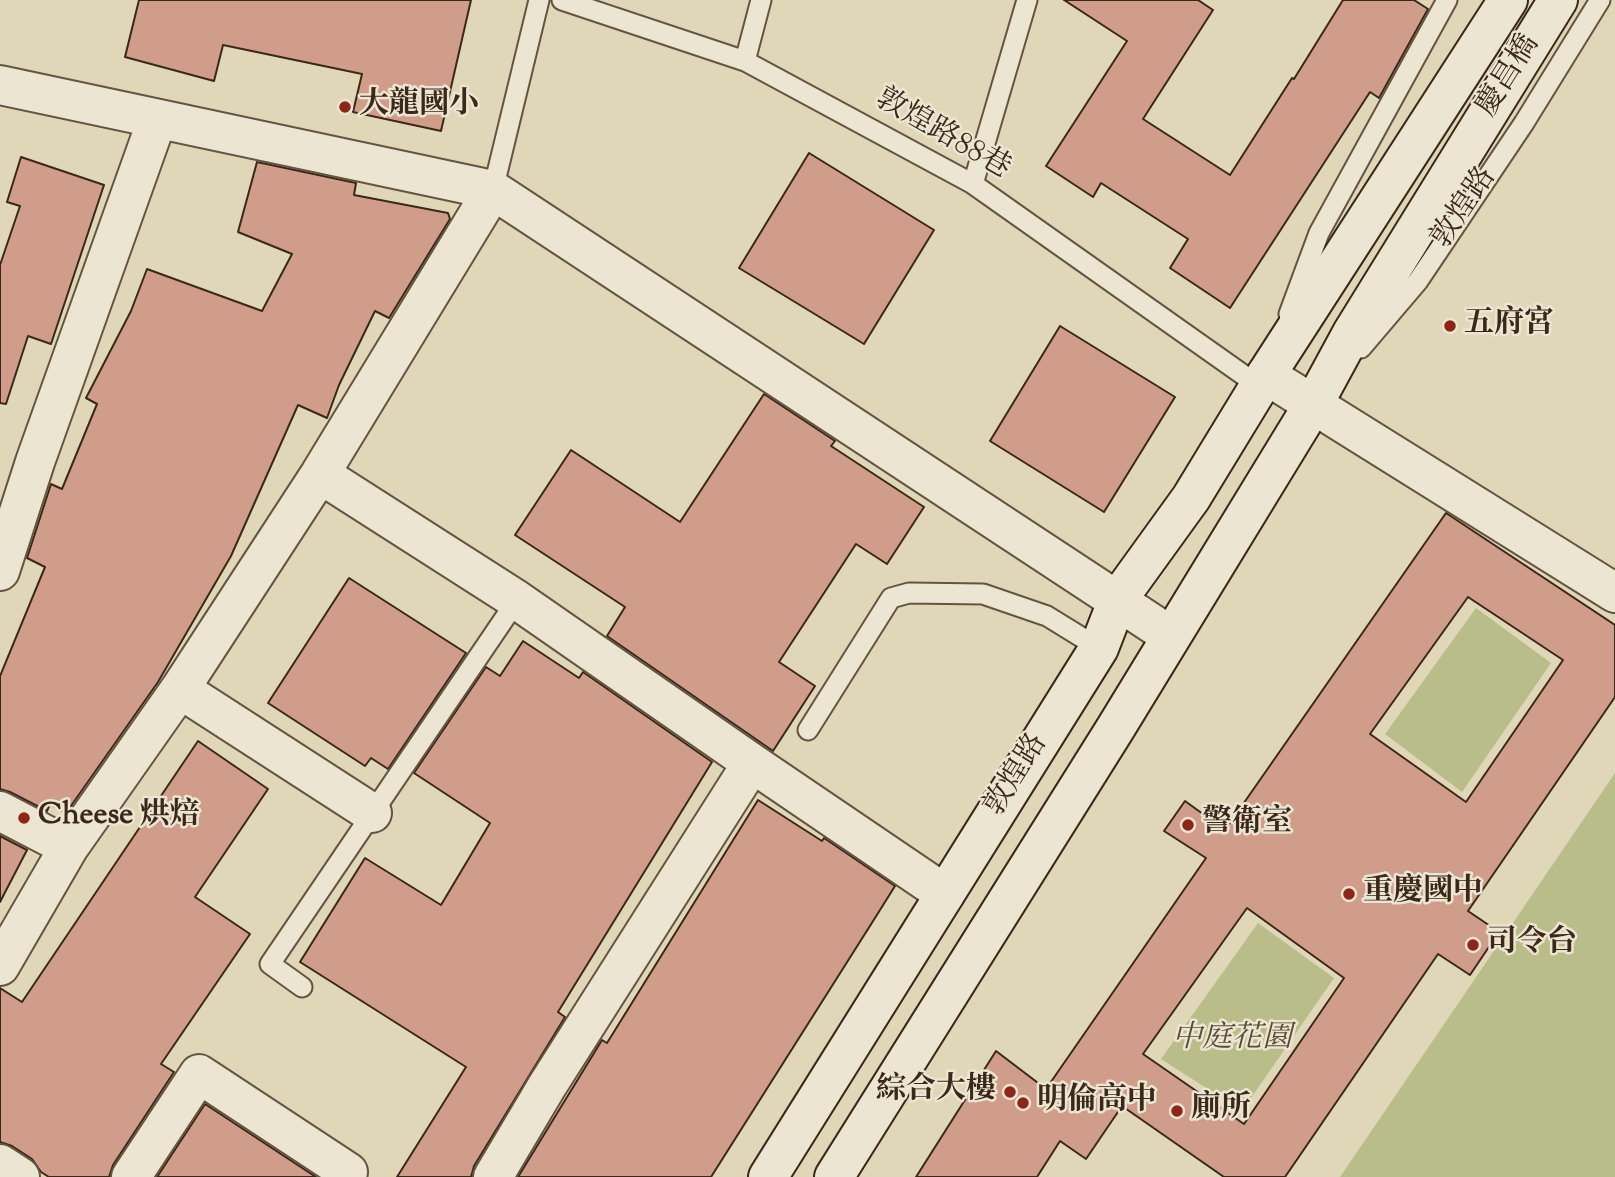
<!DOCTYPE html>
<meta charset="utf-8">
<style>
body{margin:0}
canvas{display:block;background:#e0d7b8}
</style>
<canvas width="1615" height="1177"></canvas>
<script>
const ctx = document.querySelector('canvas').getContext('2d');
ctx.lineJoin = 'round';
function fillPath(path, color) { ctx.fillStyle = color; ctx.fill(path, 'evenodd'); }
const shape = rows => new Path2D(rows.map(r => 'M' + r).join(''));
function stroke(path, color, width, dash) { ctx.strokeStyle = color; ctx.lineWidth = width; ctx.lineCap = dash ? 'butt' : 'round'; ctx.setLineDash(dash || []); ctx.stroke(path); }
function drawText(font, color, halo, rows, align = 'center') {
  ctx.font = font + ' "Sorts Mill Goudy","Noto Serif TC",serif'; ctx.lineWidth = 5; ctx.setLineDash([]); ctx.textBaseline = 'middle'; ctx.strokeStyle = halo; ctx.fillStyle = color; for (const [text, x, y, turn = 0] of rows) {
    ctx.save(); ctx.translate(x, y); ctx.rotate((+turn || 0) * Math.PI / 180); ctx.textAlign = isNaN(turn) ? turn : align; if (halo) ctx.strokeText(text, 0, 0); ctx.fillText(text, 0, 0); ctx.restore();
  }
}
fillPath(shape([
 [1476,608,1551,663,1462,792,1385,734],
 [1615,773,1615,1177,1340,1177],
 [1258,923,1334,978,1242,1111,1161,1059]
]), '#b8bd8a');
const building = shape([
 [139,0,471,0,441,131,353,112,362,74,223,45,214,81,125,57,139,0],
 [1064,0,1198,0,1213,10,1143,119,1230,175,1292,78,1294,79,1343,0,1414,0,1428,9,1379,98,1370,92,1230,308,1170,268,1188,239,1101,183,1093,197,1046,166,1127,41,1064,0],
 [809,153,934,230,864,344,739,268,809,153],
 [21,157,104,185,51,344,28,336,6,404,0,403,0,265,20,206,7,202,21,157],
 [257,162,356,183,354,195,448,213,450,219,389,318,375,311,339,385,327,418,298,405,231,556,158,682,66,813,50,804,47,811,10,792,0,789,0,676,45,567,27,558,51,484,62,489,97,404,86,398,131,311,147,269,262,311,292,254,238,232,257,162],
 [1060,326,1175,397,1104,512,990,441,1060,326],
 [764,394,835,441,831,446,924,507,887,564,856,544,779,662,815,686,773,751,607,636,625,607,515,535,571,450,680,522,764,394],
 [1446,513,1615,625,1615,697,1468,911,1499,932,1470,975,1438,954,1285,1177,1224,1177,1122,1106,1086,1159,1060,1141,1037,1177,916,1177,996,1051,1046,1089,1206,858,1164,831,1185,801,1225,830,1446,513],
 [1468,597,1563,660,1466,802,1370,734,1468,597],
 [1247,908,1344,978,1244,1124,1143,1054,1247,908],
 [349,578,466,653,388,769,371,758,365,766,268,703,349,578],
 [523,641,579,678,583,672,712,762,558,1012,565,1017,474,1166,471,1177,397,1177,466,1067,300,962,365,858,441,905,490,823,414,773,486,667,500,676,523,641],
 [198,741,268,789,195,897,250,934,161,1064,174,1072,113,1165,109,1177,49,1177,41,1172,32,1159,12,1146,0,1142,0,988,22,1002,198,741],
 [758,800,822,841,824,838,895,886,875,918,711,1177,518,1177,602,1040,607,1043,758,800],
 [0,836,27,850,0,902,0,836],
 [205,1104,316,1177,157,1177,205,1104]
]);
fillPath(building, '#d09d8b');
stroke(building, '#3b2819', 2);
const lane = shape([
 [562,0,745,61,973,184,1259,386],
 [745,61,761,0],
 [973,184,1027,0],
 [493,190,539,0],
 [1289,314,1319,233,1447,0],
 [1361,348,1418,281,1524,123,1600,0],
 [808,730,891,598,909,593,983,594,1047,616,1099,648],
 [302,987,270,964,517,600]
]);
const street = shape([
 [0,85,493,190,1171,636],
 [1266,375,1615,593],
 [320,474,517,600,752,763,945,894],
 [0,571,35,462,157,120],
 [180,689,372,813],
 [0,811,69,847],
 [0,966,69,847,180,689,320,474,493,190],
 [0,1164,20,1177],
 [131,1177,199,1074,348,1172],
 [493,1177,547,1086,752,763]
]);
const secondary = shape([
 [768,1177,1099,648,1118,599,1191,498,1266,375,1508,0],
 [834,1177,1115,729,1313,405,1352,333,1558,0]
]);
stroke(lane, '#645441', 23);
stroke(street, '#645441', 42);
stroke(secondary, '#3b2819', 42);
stroke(lane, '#ebe5d1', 19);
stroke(street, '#ebe5d1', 38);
stroke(secondary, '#ebe5d1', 38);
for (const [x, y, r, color] of [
 [345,107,7,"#8f2418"],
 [1450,326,7,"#8f2418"],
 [24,818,7,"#8f2418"],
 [1188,825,7,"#8f2418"],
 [1349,894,7,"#8f2418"],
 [1473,945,7,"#8f2418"],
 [1010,1092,7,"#8f2418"],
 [1023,1103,7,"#8f2418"],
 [1177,1111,7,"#8f2418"]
]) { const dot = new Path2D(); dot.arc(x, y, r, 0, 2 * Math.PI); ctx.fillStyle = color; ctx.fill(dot); stroke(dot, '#ebe5d1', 2.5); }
drawText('30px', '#3b2819', '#ebe5d1', [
 ["慶昌橋",1510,77,-58],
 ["敦煌路88巷",942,136,30],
 ["敦煌路",1466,209,-56],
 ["敦煌路",1018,776,-58]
]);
drawText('bold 30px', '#3b2819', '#ebe5d1', [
 ["大龍國小",359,107],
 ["五府宮",1464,326],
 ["Cheese 烘焙",38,818],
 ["警衛室",1202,825],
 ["重慶國中",1363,894],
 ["司令台",1487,945],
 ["綜合大樓",996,1092,"right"],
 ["明倫高中",1037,1103],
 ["廁所",1191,1111]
], 'left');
drawText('italic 30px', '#5a4d35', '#ebe5d1', [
 ["中庭花園",1232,1041]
]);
</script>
